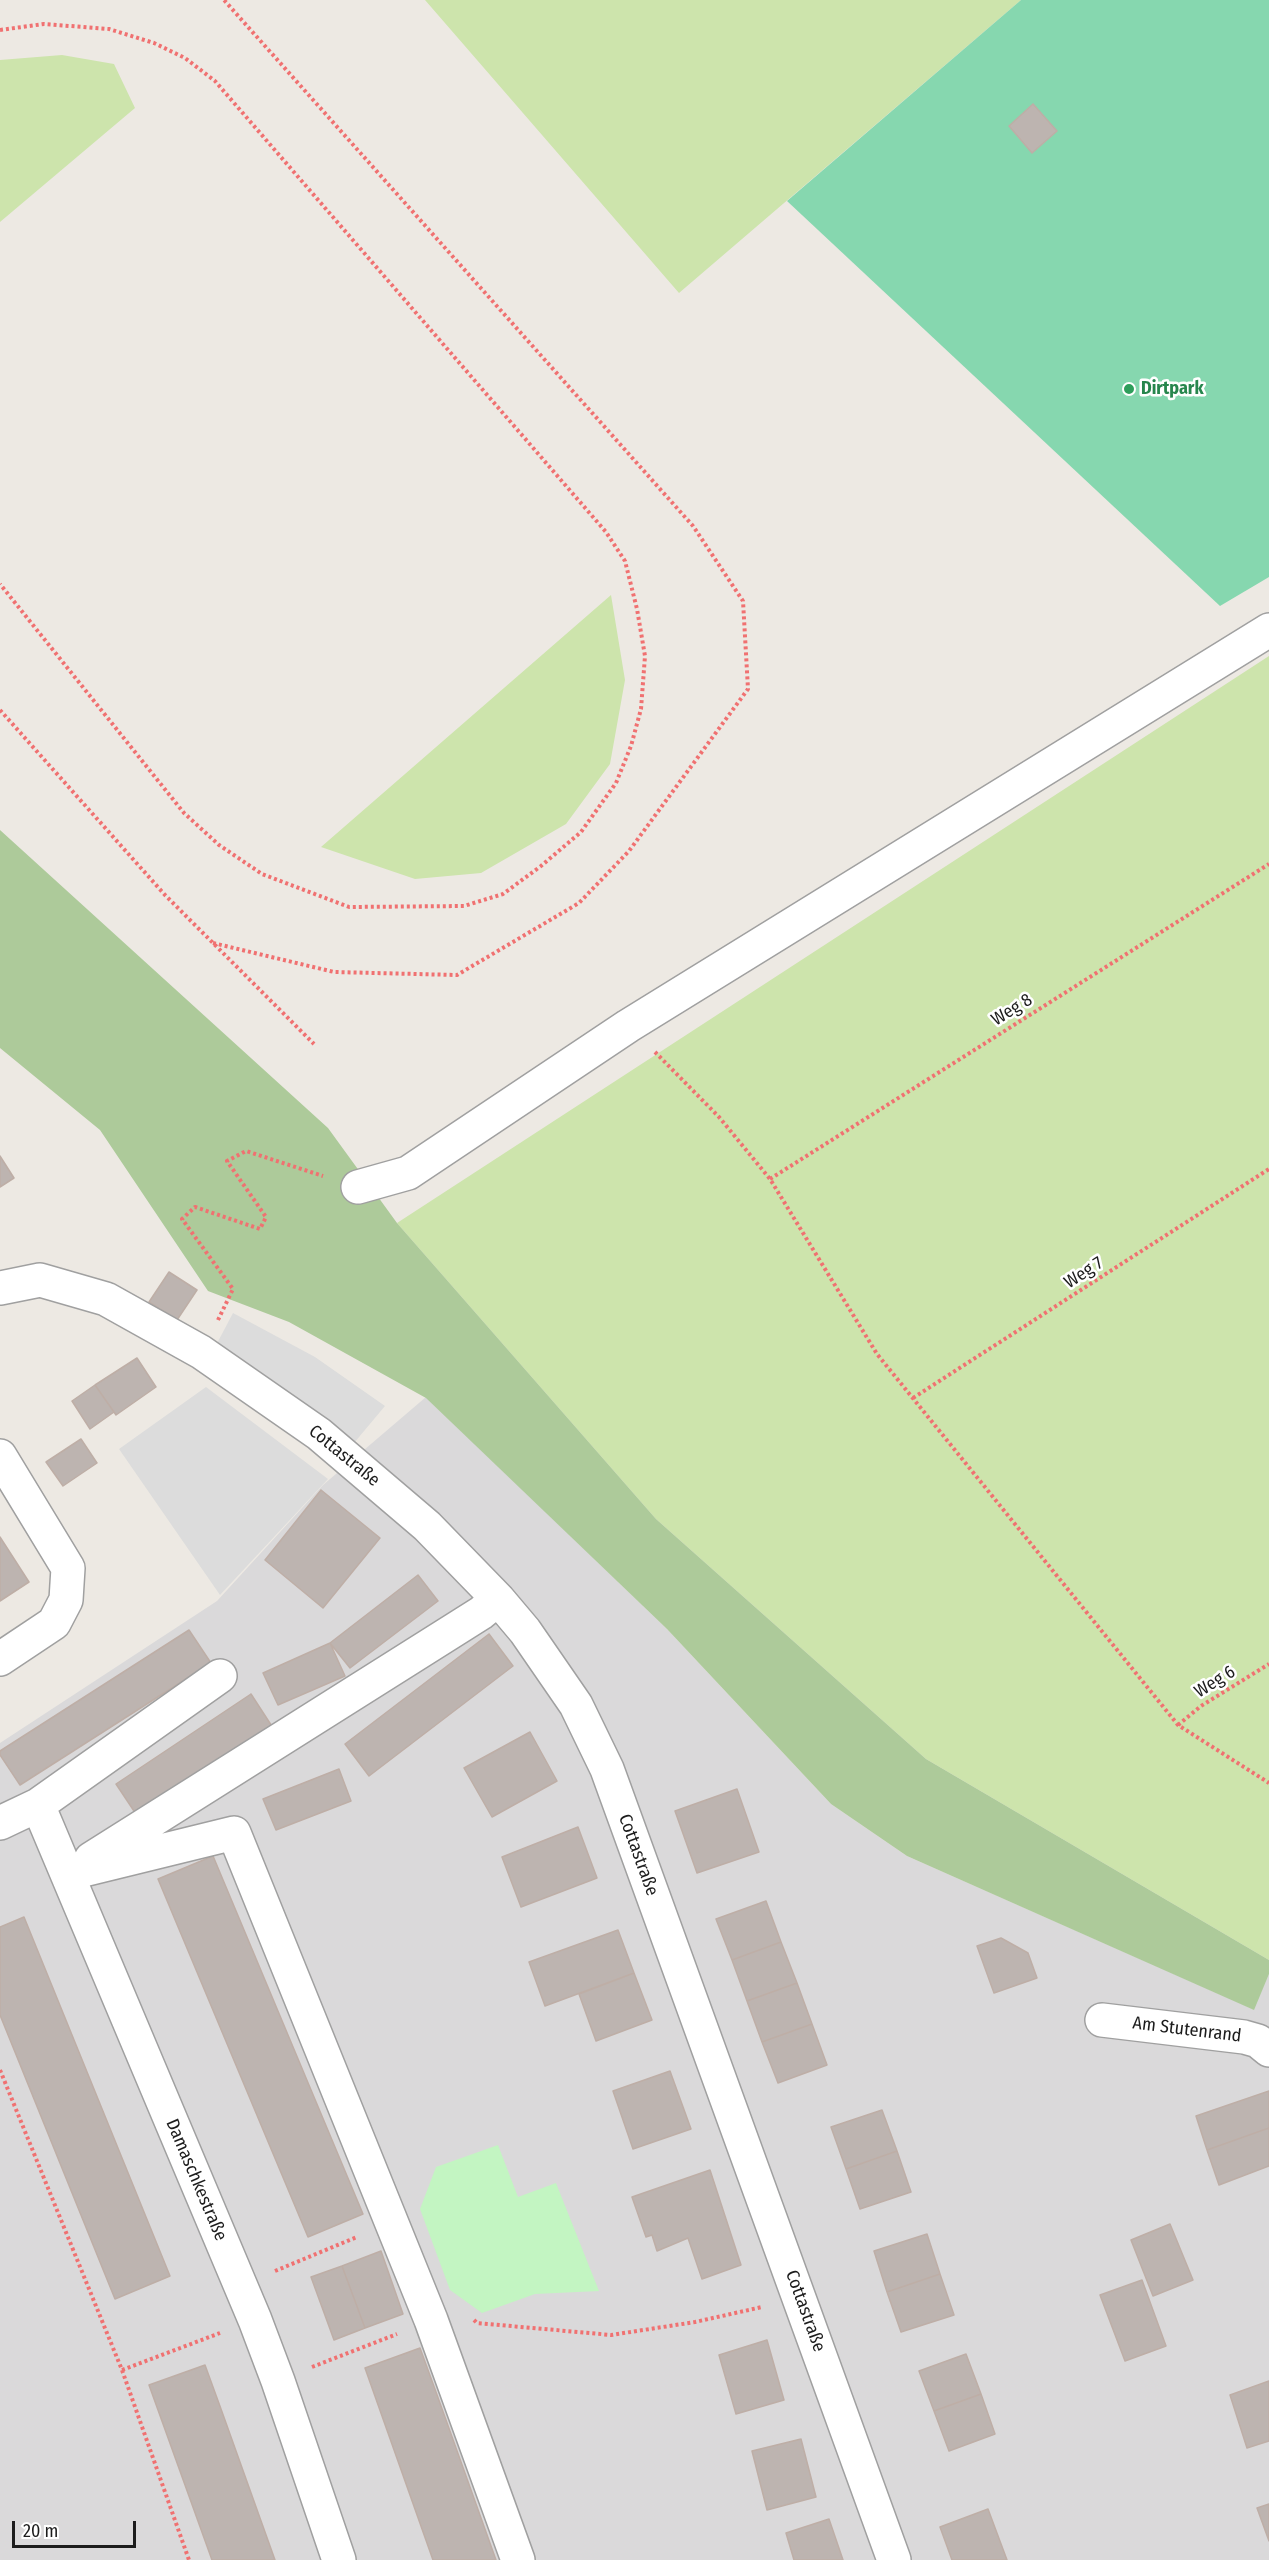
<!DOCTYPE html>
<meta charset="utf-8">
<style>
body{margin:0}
#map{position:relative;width:1269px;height:2560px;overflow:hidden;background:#ede9e3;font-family:"Fira Sans Condensed",sans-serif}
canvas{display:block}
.scale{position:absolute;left:12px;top:2521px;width:124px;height:27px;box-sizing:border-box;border:3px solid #1c1c1c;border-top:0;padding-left:8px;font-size:18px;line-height:21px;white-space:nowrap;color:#1c1c1c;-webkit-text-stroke:4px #fff;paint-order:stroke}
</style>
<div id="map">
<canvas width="1269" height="2560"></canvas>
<div class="scale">20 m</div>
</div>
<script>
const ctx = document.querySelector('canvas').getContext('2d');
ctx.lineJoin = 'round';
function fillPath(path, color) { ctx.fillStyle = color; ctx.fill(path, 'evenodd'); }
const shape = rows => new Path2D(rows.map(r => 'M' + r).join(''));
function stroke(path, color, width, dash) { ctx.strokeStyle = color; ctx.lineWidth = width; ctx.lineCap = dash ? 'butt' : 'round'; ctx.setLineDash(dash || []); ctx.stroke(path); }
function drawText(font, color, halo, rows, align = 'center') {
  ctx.font = font + ' "Fira Sans Condensed",sans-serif'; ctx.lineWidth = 5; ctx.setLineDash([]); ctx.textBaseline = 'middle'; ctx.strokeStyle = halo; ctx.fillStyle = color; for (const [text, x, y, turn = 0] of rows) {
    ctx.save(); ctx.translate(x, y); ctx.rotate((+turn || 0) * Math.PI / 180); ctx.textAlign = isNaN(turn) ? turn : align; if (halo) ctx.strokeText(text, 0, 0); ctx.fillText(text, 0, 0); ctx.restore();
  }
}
fillPath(shape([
 [426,1397,667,1629,831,1804,907,1856,1253,2009,1269,1974,1269,2560,0,2560,0,1743,217,1601,323,1485]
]), '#dad9da');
fillPath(shape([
 [425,0,1021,0,679,293],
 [62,55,114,64,135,108,0,222,0,60],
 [611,595,625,680,610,764,566,824,481,873,415,879,321,847],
 [1269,656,1269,1960,926,1759,656,1519,397,1223]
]), '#cde4ac');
fillPath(shape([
 [0,830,328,1128,397,1223,656,1519,926,1759,1269,1960,1269,1974,1254,2010,907,1856,831,1804,667,1629,426,1398,289,1322,208,1291,100,1130,0,1048]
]), '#adca9a');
fillPath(shape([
 [498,2145,518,2197,556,2183,599,2291,535,2294,482,2313,450,2290,420,2209,436,2167]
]), '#c3f5c2');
fillPath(shape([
 [1021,0,1269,0,1269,577,1220,606,787,201]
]), '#86d7af');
fillPath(shape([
 [233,1313,315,1357,385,1406,354,1443,213,1351],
 [206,1387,328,1479,220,1595,119,1449]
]), '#dcdcdc');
const building = shape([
 [1033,104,1057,131,1032,153,1009,126,1033,104],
 [0,1156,14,1178,0,1187,0,1156],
 [169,1272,197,1290,177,1320,149,1302,169,1272],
 [137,1358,156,1387,116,1415,95,1385,137,1358],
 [95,1385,114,1412,90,1429,72,1401,95,1385],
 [81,1439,97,1463,63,1486,46,1462,81,1439],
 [321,1490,380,1538,323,1608,265,1560,321,1490],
 [0,1537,29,1582,0,1601,0,1537],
 [418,1575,438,1601,350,1668,330,1643,418,1575],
 [189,1630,211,1663,20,1785,0,1755,0,1751,189,1630],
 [489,1634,513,1666,369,1776,345,1744,489,1634],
 [330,1643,345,1676,278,1705,263,1673,330,1643],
 [251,1694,275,1731,140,1820,116,1784,251,1694],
 [530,1732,557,1781,492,1817,464,1768,530,1732],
 [339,1769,351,1801,276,1830,263,1799,339,1769],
 [737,1789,759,1852,697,1873,675,1811,737,1789],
 [578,1827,597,1878,521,1907,502,1857,578,1827],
 [213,1856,363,2214,308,2237,158,1879,213,1856],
 [766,1901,781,1942,732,1960,716,1919,766,1901],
 [24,1917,170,2276,115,2299,0,2015,0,1927,24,1917],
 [618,1930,634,1973,545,2006,529,1962,618,1930],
 [1001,1938,1028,1953,1037,1978,994,1993,977,1946,1001,1938],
 [781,1942,797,1983,747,2001,732,1960,781,1942],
 [634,1973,652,2020,596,2041,579,1994,634,1973],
 [797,1983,812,2024,762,2042,747,2001,797,1983],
 [812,2024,827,2065,778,2083,762,2042,812,2024],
 [670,2071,691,2129,633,2149,613,2091,670,2071],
 [1269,2091,1269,2128,1207,2150,1196,2116,1269,2091],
 [882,2110,897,2151,846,2169,831,2127,882,2110],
 [1269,2128,1269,2166,1219,2185,1207,2150,1269,2128],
 [897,2151,911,2192,860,2209,846,2169,897,2151],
 [710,2170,741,2265,702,2279,688,2238,657,2251,652,2235,646,2237,632,2197,710,2170],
 [1170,2224,1193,2280,1153,2296,1131,2240,1170,2224],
 [927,2234,940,2274,887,2292,874,2251,927,2234],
 [381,2251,403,2314,365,2328,342,2266,381,2251],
 [342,2266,365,2328,334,2340,311,2277,342,2266],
 [940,2274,954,2315,901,2332,887,2292,940,2274],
 [1142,2280,1166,2346,1125,2361,1100,2295,1142,2280],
 [767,2340,784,2400,736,2414,719,2355,767,2340],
 [420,2348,436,2392,496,2560,433,2560,365,2368,420,2348],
 [966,2354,981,2394,934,2411,919,2371,966,2354],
 [205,2365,221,2409,275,2560,212,2560,149,2385,205,2365],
 [1269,2381,1269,2441,1247,2448,1230,2395,1269,2381],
 [981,2394,995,2434,949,2451,934,2411,981,2394],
 [801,2439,816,2497,767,2510,752,2451,801,2439],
 [1269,2504,1269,2541,1257,2508,1269,2504],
 [988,2509,1007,2560,952,2560,940,2527,988,2509],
 [829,2519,843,2560,794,2560,786,2533,829,2519]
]);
fillPath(building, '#bdb4b0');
stroke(building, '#beaea6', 1.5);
const minor = shape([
 [358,1187,408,1173,628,1026,1269,630],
 [0,1288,40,1280,106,1299,201,1352,319,1434,427,1526,498,1599,525,1631,576,1705,607,1769,894,2560],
 [0,1456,68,1568,66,1600,54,1623,0,1659],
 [38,1805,255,2320,278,2381,339,2560],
 [0,1823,38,1805,220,1676],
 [91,1859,481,1613,498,1599],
 [67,1874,234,1833,431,2320,518,2560],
 [1102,2020,1244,2037,1258,2041,1269,2050]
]);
stroke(minor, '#a0a0a0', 36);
stroke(shape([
 [0,30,44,24,109,29,154,43,185,58,215,81,606,532,625,561,637,609,645,656,641,709,631,746,616,783,581,832,541,866,503,894,464,906,349,907,262,874,219,845,184,813,0,584],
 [0,710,165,895,314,1044],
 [213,943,334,972,457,975,579,903,629,851,748,689,743,601,693,526,224,0],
 [655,1052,719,1117,770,1179,877,1354,1178,1725,1269,1783],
 [770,1179,1269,864],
 [218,1320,233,1289,182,1219,195,1207,260,1229,266,1217,227,1161,246,1151,323,1176],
 [913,1398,1269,1169],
 [1178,1725,1201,1706,1269,1664],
 [0,2070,122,2370,189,2560],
 [275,2271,357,2237],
 [474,2320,477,2323,611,2335,695,2322,762,2307],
 [312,2367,397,2334],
 [122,2370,220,2333]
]), '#f07171', 4, [3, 3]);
stroke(minor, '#fff', 33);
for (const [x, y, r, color] of [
 [1129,389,6,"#2e9e5b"]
]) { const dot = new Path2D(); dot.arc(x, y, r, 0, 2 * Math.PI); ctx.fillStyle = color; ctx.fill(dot); stroke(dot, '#fff', 2); }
drawText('bold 18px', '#27864d', '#fff', [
 ["Dirtpark",1141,389]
], 'left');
drawText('18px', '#1c1c1c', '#fff', [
 ["Weg 8",1012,1010,-32],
 ["Weg 7",1084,1273,-33],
 ["Cottastraße",344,1456,39],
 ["Weg 6",1215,1682,-32],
 ["Cottastraße",638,1855,70],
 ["Am Stutenrand",1187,2030,7],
 ["Damaschkestraße",196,2180,67],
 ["Cottastraße",805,2311,70]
]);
</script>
